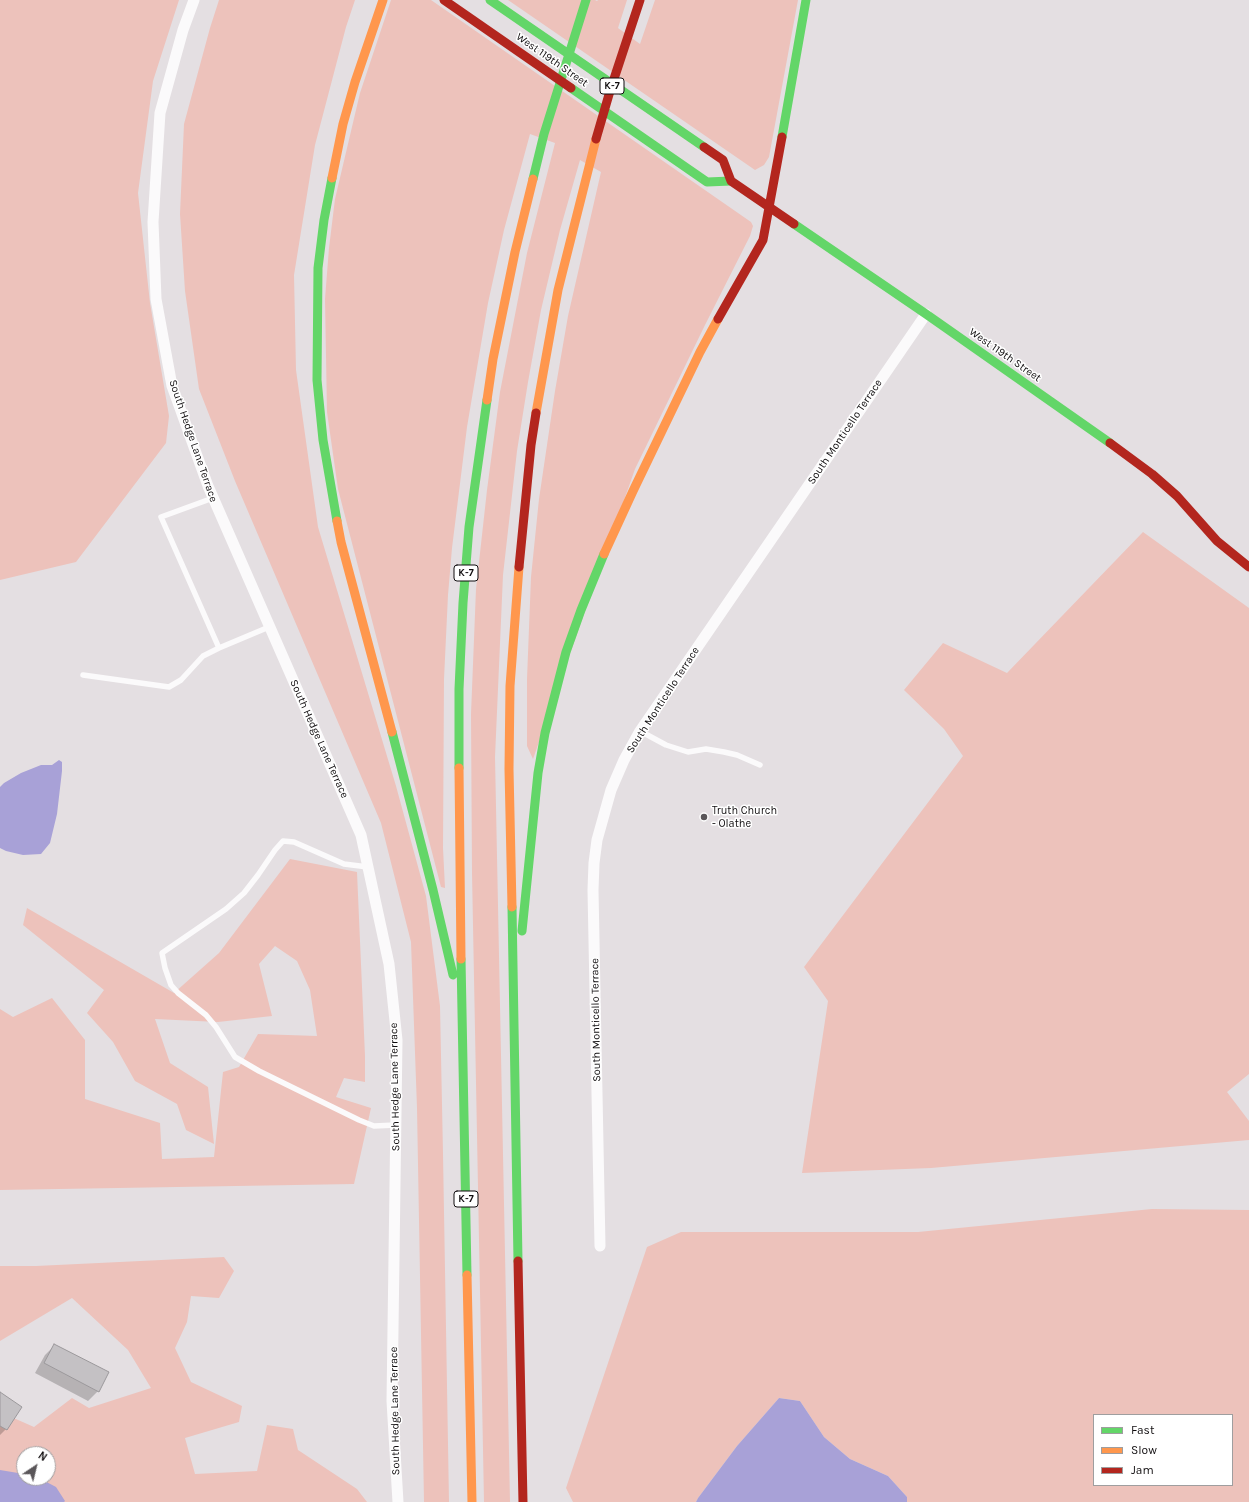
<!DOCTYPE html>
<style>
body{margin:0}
#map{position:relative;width:1249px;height:1502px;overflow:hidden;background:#e4dfe2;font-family:Karla,sans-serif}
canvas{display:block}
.legend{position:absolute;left:1093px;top:1414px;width:140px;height:72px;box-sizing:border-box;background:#fff;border:1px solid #9f9e9f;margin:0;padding:5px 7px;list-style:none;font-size:12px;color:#100d0f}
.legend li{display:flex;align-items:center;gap:8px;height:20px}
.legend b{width:20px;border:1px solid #9f9e9f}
.north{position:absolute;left:16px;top:1446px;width:40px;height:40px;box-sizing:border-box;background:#fff;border:1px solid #9f9e9f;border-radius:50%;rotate:35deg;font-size:11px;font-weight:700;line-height:16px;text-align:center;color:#100d0f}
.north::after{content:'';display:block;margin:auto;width:14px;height:18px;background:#5a5659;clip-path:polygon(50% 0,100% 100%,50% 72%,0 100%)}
</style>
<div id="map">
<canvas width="1249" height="1502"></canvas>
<ul class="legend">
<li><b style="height:5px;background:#63d668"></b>Fast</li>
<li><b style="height:5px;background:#ff974d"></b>Slow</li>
<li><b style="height:5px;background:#b3261e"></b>Jam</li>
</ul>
<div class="north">N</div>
</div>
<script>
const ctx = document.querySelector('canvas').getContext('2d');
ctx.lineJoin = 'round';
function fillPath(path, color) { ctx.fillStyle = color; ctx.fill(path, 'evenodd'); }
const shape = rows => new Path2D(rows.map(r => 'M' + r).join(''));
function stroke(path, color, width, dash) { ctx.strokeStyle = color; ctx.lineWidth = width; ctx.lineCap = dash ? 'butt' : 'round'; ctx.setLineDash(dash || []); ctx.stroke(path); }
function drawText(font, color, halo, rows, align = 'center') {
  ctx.font = font + ' Karla,sans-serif'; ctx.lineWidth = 3; ctx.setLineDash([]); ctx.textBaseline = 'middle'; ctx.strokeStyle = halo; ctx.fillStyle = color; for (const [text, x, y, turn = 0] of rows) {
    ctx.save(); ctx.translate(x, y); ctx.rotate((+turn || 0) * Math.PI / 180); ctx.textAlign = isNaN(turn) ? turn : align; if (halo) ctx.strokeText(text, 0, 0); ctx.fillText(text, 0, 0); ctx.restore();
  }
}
fillPath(shape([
 [0,0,179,0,153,81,138,193,150,303,169,416,166,443,76,562,0,580],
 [219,0,355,0,346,27,315,145,294,275,296,370,318,527,396,786,426,896,440,1006,443,1154,449,1502,424,1502,417,1108,411,942,381,823,235,481,199,389,185,291,180,214,184,124,210,28],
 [391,0,431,0,751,222,753,226,750,236,705,325,635,469,533,759,527,746,527,679,531,577,539,499,555,391,568,316,601,172,580,160,560,230,541,310,528,382,517,451,503,575,495,757,510,1502,484,1502,472,873,471,714,476,589,487,490,500,392,527,253,555,143,530,134,504,230,488,303,467,427,452,548,448,595,444,679,443,848,445,888,441,887,338,489,327,412,325,299,329,248,335,199,360,93],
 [508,0,595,0,597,1,598,0,627,0,618,28,640,44,655,0,798,0,769,157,764,165,755,170],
 [1143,532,1249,608,1249,1074,1227,1092,1249,1121,1249,1140,931,1168,802,1173,828,1001,804,967,963,756,944,729,904,690,943,643,1007,673],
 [290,859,357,872,365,1056,365,1082,344,1078,336,1097,371,1108,354,1184,0,1190,0,1009,13,1017,52,998,85,1040,85,1099,160,1123,162,1159,214,1157,223,1072,239,1067,258,1034,317,1036,310,990,297,961,275,946,259,964,272,1016,218,1022,155,1019,170,1063,208,1087,214,1144,186,1130,177,1104,135,1081,113,1042,87,1013,104,990,23,925,27,908,174,993,219,953],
 [1152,1209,1249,1210,1249,1502,907,1502,907,1497,888,1476,850,1459,824,1437,800,1401,779,1398,737,1446,698,1498,696,1502,573,1502,566,1488,647,1247,681,1232,918,1232],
 [1094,1415,1232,1415,1232,1485,1094,1485],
 [224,1257,234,1271,219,1298,191,1296,187,1322,175,1348,191,1382,242,1406,239,1422,185,1438,195,1474,257,1471,267,1425,293,1429,298,1450,357,1489,367,1502,0,1502,0,1412,34,1427,72,1398,89,1408,151,1388,128,1350,72,1298,0,1341,0,1266,36,1266],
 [24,1454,48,1454,48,1478,24,1478]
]), '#edc2bb');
fillPath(shape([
 [59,760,62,762,62,771,57,814,50,843,41,854,23,855,6,851,0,848,0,787,4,783,21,773,41,765,52,765],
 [779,1398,800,1401,824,1437,850,1459,888,1476,907,1497,907,1502,696,1502,698,1498,737,1446],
 [0,1470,24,1474,24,1478,39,1478,56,1487,65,1501,64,1502,0,1502]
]), '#a8a1d7');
fillPath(shape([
 [55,1345,98,1391,88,1401,35,1373,45,1355],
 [0,1393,21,1407,6,1429,0,1435]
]), '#0003');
const building = shape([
 [54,1344,109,1372,99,1392,44,1363,54,1344],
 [0,1392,22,1407,7,1430,0,1426,0,1392]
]);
fillPath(building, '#c4c1c4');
stroke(building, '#9b989b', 1);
stroke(shape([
 [213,498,161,517,219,648,269,627],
 [83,675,169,687,181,680,203,656,219,648],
 [640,731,666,745,688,752,706,749,724,752,737,755,760,765],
 [368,867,344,864,294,842,283,841,275,850,258,875,244,893,226,909,162,953,165,968,171,985,178,993,206,1015,216,1027,235,1057,259,1071,359,1120,374,1126,396,1125]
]), '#fbfafb', 5.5);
stroke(shape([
 [194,0,183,30,160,113,153,222,156,299,172,386,208,486,361,835,389,964,397,1040,392,1401,398,1502],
 [600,1246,593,890,594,863,597,840,611,790,624,760,640,731,926,314]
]), '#fbfafb', 11);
stroke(shape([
 [490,0,704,147],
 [571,88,707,182,731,181],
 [782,137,806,0],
 [332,178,324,220,318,268,317,380,323,440,337,521],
 [533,179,544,134,586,0],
 [794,224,926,314,1110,443],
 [392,732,433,890,453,975],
 [459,768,459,689,463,603,469,527,487,400],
 [512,907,518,1261],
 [522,931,538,773,545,733,566,652,581,610,604,554],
 [461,959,467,1275]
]), '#63d668', 9);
stroke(shape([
 [332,178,343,124,355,82,383,0],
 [487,400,493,359,515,252,533,179],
 [536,413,558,290,596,139],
 [337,521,341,542,392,732],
 [604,554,633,491,700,352,718,319],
 [459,768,461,959],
 [512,907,509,769,510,686,519,567],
 [467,1275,472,1502]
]), '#ff974d', 9);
stroke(shape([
 [444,0,571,88],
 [596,139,610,91,640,0],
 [704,147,723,160,731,181,794,224],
 [718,319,763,240,782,137],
 [1110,443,1152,474,1177,496,1217,541,1249,567],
 [519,567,531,445,536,413],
 [518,1261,523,1502]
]), '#b3261e', 9);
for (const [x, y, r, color] of [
 [704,817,4,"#5a5659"]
]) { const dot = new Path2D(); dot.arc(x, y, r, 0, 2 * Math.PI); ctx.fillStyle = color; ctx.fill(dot); stroke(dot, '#fff', 1.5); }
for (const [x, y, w] of [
 [612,86,24],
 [466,573,24],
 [466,1199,24]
]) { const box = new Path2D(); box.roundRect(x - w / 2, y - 8, w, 16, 3); ctx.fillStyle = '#fff'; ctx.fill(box); stroke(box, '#100d0f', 1); }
drawText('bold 10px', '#100d0f', null, [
 ["K-7",612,86],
 ["K-7",466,573],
 ["K-7",466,1199]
]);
drawText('11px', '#100d0f', '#fff', [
 ["West 119th Street",552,60,35],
 ["West 119th Street",1005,355,35],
 ["South Monticello Terrace",845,432,-56],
 ["South Hedge Lane Terrace",193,441,71],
 ["South Monticello Terrace",663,700,-57],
 ["South Hedge Lane Terrace",319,739,66],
 ["South Monticello Terrace",596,1020,-91],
 ["South Hedge Lane Terrace",395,1087,-91],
 ["South Hedge Lane Terrace",395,1411,-91]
]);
drawText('11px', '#100d0f', '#fff', [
 ["Truth Church",712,811],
 ["- Olathe",712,824]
], 'left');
</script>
